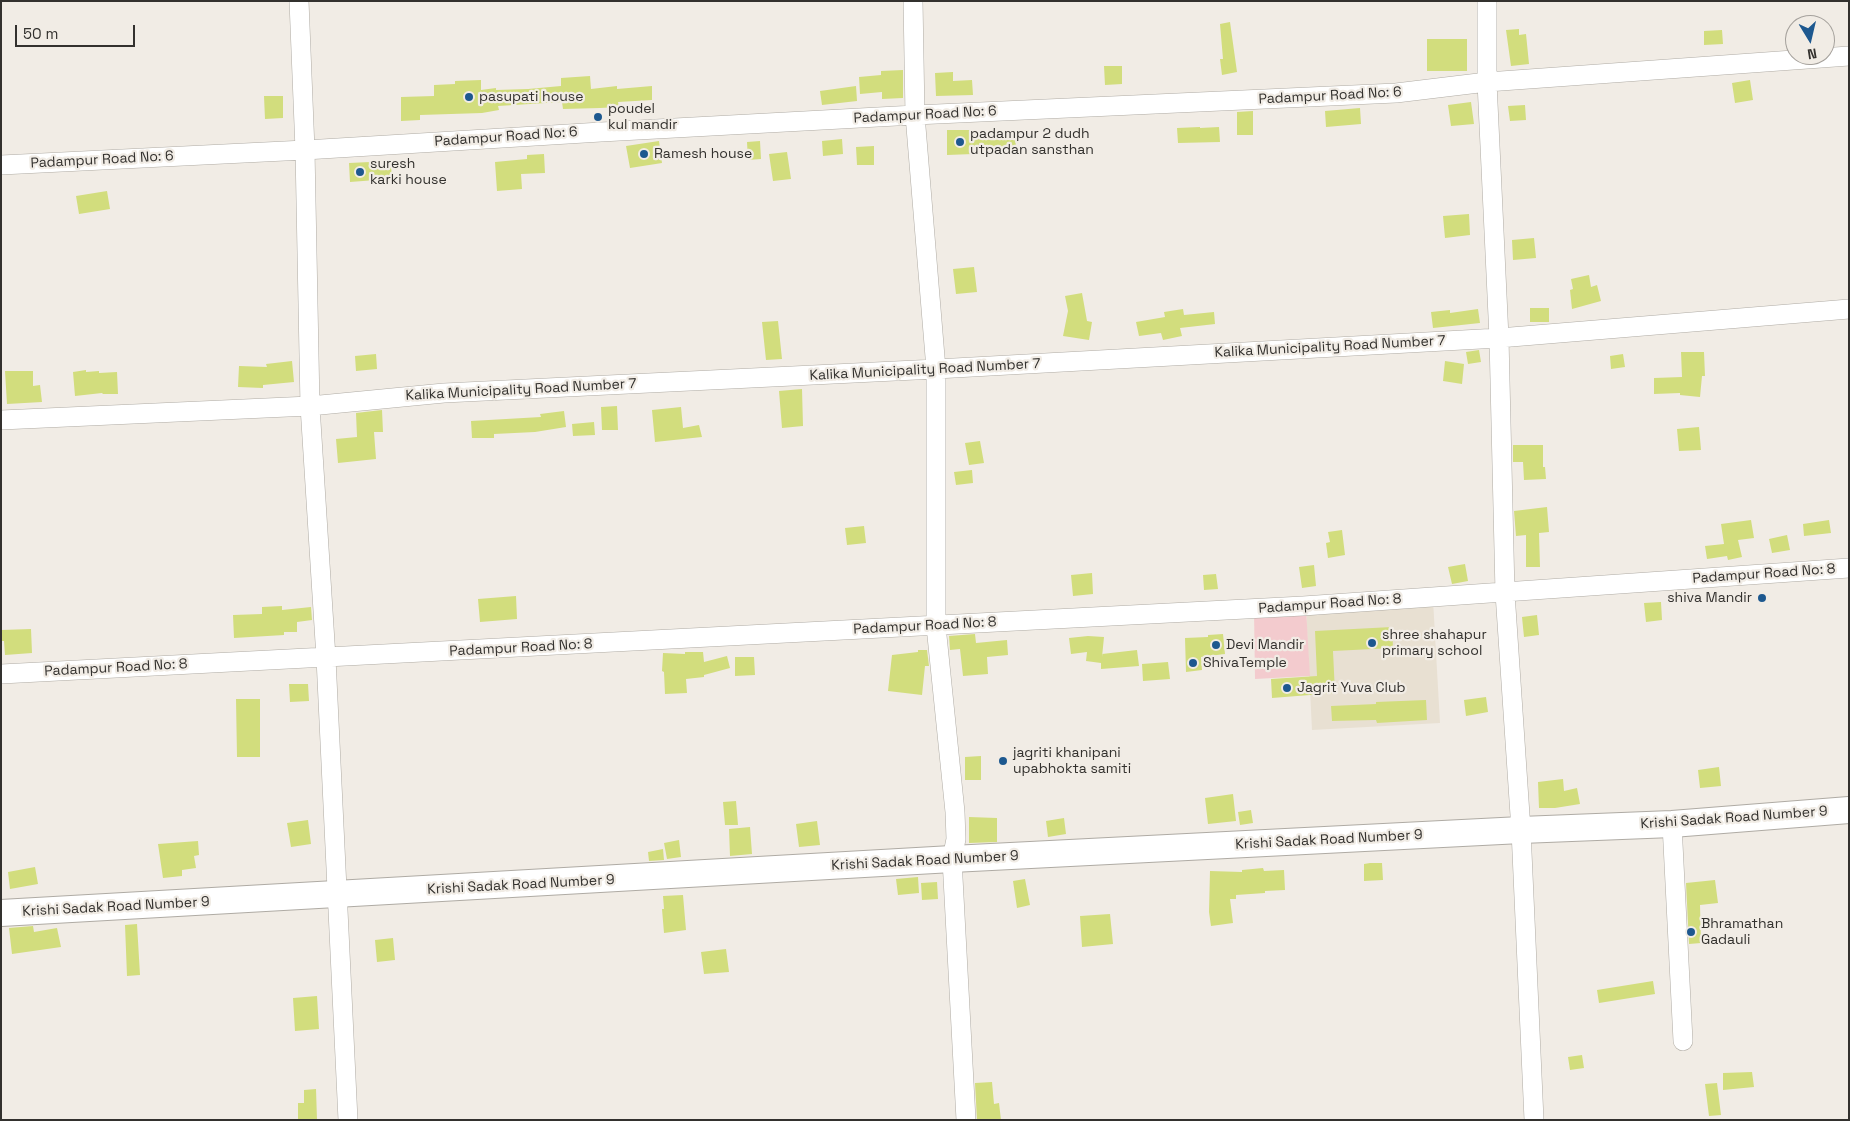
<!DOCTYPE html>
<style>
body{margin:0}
#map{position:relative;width:1850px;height:1121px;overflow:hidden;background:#f1ece5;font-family:"Space Grotesk",sans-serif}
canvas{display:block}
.frame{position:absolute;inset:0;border:2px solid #33312e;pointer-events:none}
.north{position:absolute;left:1785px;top:15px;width:50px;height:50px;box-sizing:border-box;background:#f1ece5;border:1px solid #a5a19c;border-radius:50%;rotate:171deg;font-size:14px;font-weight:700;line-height:20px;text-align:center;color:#33312e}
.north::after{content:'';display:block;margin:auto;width:18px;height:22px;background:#1d588f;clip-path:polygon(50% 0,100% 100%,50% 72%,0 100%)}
.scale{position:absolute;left:15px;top:25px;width:120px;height:22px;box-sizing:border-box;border:2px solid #33312e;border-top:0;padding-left:6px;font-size:15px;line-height:18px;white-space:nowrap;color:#33312e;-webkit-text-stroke:4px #f1ece5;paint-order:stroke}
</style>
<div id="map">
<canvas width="1850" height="1121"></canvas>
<div class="frame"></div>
<div class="north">N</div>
<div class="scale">50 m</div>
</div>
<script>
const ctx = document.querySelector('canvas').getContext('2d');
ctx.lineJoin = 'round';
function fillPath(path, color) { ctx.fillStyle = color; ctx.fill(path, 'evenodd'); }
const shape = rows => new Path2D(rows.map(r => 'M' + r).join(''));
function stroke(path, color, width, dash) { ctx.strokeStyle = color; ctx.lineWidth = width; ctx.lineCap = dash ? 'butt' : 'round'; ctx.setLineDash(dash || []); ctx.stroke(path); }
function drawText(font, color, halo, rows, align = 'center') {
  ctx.font = font + ' "Space Grotesk",sans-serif'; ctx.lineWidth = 4.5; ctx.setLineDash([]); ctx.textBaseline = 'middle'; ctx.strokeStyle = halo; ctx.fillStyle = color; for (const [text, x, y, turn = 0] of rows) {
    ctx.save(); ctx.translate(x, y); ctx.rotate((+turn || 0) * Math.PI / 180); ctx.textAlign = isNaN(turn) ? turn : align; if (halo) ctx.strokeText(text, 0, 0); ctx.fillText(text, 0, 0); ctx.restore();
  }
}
fillPath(shape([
 [1433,600,1440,723,1312,730,1306,608]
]), '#e8e0d2');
fillPath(shape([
 [1306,608,1310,676,1255,679,1254,611]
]), '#f3cbce');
fillPath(shape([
 [1230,22,1237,72,1222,75,1220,59,1223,59,1220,24],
 [1519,29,1519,35,1526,34,1529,64,1511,66,1506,30],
 [1722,30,1723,44,1704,45,1704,31],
 [1427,39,1467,39,1467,71,1427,71],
 [1104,66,1122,66,1122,84,1105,85],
 [903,70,903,98,882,99,882,92,860,94,859,77,881,75,881,71],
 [953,72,953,81,972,80,973,95,936,96,935,73],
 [590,76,591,89,617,86,617,89,652,86,652,100,618,102,619,107,600,108,563,109,562,102,498,106,499,110,482,113,420,115,420,120,401,121,401,97,434,96,434,85,455,84,455,81,481,80,481,90,496,88,496,90,528,89,561,86,561,78],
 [1750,80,1753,100,1735,103,1732,83],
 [856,86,857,101,822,105,820,91],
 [264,96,283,96,283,118,265,119],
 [1471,102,1474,124,1451,126,1448,105],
 [1525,105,1526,120,1510,121,1508,106],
 [1360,108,1361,124,1326,127,1325,111],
 [1253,111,1253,135,1237,135,1237,112],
 [1200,127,1200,128,1219,127,1220,142,1178,143,1177,128],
 [947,130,973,130,973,134,991,132,992,135,1015,134,1016,149,997,150,997,148,973,150,973,154,947,155],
 [842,139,843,154,823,156,822,141],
 [659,141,662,163,630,168,626,146],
 [760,141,761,159,748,160,747,142],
 [874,146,874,165,857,165,856,147],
 [787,152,791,179,773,181,769,154],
 [544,154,545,173,521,174,522,189,497,191,495,162,527,159,527,155],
 [370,162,370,165,391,164,392,182,376,183,376,180,350,182,349,163],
 [107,191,110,209,79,214,76,196],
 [1469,214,1470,235,1445,238,1443,216],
 [1534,238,1536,258,1513,260,1512,240],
 [974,267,977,292,956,294,953,269],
 [1589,275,1591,287,1597,285,1601,301,1572,309,1570,290,1573,289,1571,279],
 [1082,293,1087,321,1092,322,1089,340,1063,336,1068,311,1065,296],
 [1530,308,1549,308,1549,322,1530,322],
 [1183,309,1184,315,1214,312,1215,324,1180,328,1182,336,1163,340,1161,333,1139,336,1136,322,1165,317,1164,312],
 [1478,309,1480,323,1433,328,1431,312,1450,310,1450,313],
 [778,321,782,359,766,360,762,322],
 [1479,350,1481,362,1468,364,1466,352],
 [1681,352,1704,352,1705,376,1702,376,1700,397,1680,395,1680,393,1654,394,1654,378,1682,377],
 [376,354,377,369,356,371,355,356],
 [1623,354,1625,367,1611,369,1610,356],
 [292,361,294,382,263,385,263,388,238,387,239,366,267,367,266,364],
 [1445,361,1464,364,1462,384,1443,381],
 [86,370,86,372,99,371,99,373,117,372,118,394,103,394,102,393,75,396,73,372],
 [5,371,33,371,33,386,40,385,42,402,7,404],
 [802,389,803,426,782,428,779,391],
 [617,406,618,430,602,430,601,407],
 [681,407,683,428,699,425,702,437,655,442,652,410],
 [382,410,383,432,374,432,376,459,338,463,336,439,357,437,356,413],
 [564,411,566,427,535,432,494,434,494,438,472,438,471,421,541,417,540,414],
 [594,422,595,435,573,436,572,424],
 [1699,427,1701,450,1679,451,1677,429],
 [980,441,984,463,969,465,965,443],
 [1513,445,1543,445,1543,467,1545,467,1546,479,1524,480,1523,462,1513,462],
 [972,470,973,483,956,485,954,472],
 [1547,507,1549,532,1539,533,1540,567,1526,567,1526,535,1516,536,1514,511],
 [1751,520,1754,538,1738,540,1742,557,1728,560,1727,556,1707,559,1705,546,1724,544,1721,524],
 [1829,520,1831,533,1804,536,1803,524],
 [864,526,866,543,847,545,845,528],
 [1342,530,1345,555,1328,558,1326,543,1330,542,1328,532],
 [1787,535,1790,550,1772,553,1769,539],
 [1465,564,1468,581,1452,584,1448,567],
 [1314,565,1316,586,1302,588,1299,567],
 [1092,573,1093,594,1073,596,1071,575],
 [1216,574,1218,589,1204,590,1203,575],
 [516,596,517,619,480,622,478,599],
 [1661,602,1662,620,1646,622,1644,603],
 [282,606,282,610,311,607,312,620,297,622,297,632,284,632,284,635,234,638,233,615,262,614,262,607],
 [1537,615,1539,635,1524,637,1522,617],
 [1392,627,1393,648,1333,651,1335,693,1272,698,1271,679,1317,676,1315,631],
 [31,629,32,653,5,655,4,641,1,641,1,630],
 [975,634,976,643,1007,640,1008,655,987,657,988,674,963,676,960,649,950,650,949,636],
 [1223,634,1225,654,1201,657,1202,670,1186,672,1185,638,1208,637,1208,635],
 [1088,636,1104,637,1102,657,1102,654,1137,650,1139,666,1101,669,1101,663,1086,661,1087,652,1071,654,1069,638],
 [918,650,927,650,929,666,925,666,922,695,888,691,892,655,918,652],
 [685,652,703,652,704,662,727,656,730,668,704,675,704,677,686,679,687,693,665,694,664,672,662,671,663,653,685,654],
 [735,657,754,657,755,675,735,676],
 [1168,662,1170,679,1143,681,1142,664],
 [289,684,308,684,309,701,290,702],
 [1486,697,1488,712,1466,716,1464,700],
 [236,699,260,699,260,757,237,757],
 [1426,700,1427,720,1377,723,1376,720,1332,721,1331,706,1376,704,1376,702],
 [981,756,981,780,965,780,965,757],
 [1719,767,1721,786,1700,788,1698,770],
 [1563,779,1564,791,1577,788,1580,804,1555,808,1539,808,1538,782],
 [1233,794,1236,821,1208,824,1205,798],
 [736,801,738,825,725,825,723,802],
 [1251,810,1253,823,1240,825,1238,812],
 [969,817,997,818,997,842,969,843],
 [1064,818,1066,834,1048,837,1046,821],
 [308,820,311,844,291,847,287,823],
 [817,821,820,845,799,847,796,824],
 [750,827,752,854,730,856,729,829],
 [679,840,681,857,667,859,664,843],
 [198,841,199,855,194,856,196,868,182,870,182,876,163,878,158,844],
 [663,849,664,860,649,861,648,852],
 [1370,863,1382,863,1383,880,1364,881,1364,864],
 [35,867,38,884,10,889,8,872],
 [1263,868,1264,871,1284,870,1285,890,1265,891,1265,893,1236,895,1236,899,1230,899,1233,923,1211,926,1209,912,1210,871,1242,872,1242,870],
 [918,877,919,893,898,895,896,879],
 [1025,879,1030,905,1017,908,1013,881],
 [1715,880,1718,903,1700,905,1701,943,1689,944,1686,883],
 [937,882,938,899,922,900,921,883],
 [683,895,686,930,664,933,662,909,664,909,663,896],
 [1110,914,1113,944,1082,947,1080,916],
 [137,924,140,975,127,976,125,925],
 [33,926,34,932,57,928,61,947,12,954,9,928],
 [393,938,395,960,377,962,375,940],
 [726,949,729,972,704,974,701,952],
 [1653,981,1655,994,1599,1003,1597,990],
 [317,996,319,1029,295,1031,293,998],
 [1582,1055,1584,1068,1570,1070,1568,1057],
 [1752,1072,1754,1087,1723,1090,1723,1073],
 [992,1082,994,1104,999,1103,1001,1120,977,1120,975,1083],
 [1717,1083,1721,1115,1709,1116,1705,1084],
 [316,1089,317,1120,298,1120,298,1103,304,1103,304,1090]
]), '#d2dd7d');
const street = shape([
 [299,1,305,150,310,406,326,658,348,1120],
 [913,1,915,115,936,369,936,626,955,812,956,839,952,859,966,1120],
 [1487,1,1487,82,1499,338,1505,593,1521,830,1534,1120],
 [1,165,305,150,601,132,915,115,1396,93,1487,82,1849,56],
 [1,420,310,406,444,393,936,369,1499,338,1849,309],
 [1,674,1303,606,1849,568],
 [1672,824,1683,1041]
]);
const secondary = shape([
 [1,913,952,859,1521,830,1672,824,1849,810]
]);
stroke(street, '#afaba4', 20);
stroke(secondary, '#afaba4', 28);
stroke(street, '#fff', 19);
stroke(secondary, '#fff', 26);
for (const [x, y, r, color] of [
 [469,97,5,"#1d588f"],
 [598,117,5,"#1d588f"],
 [960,142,5,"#1d588f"],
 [644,154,5,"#1d588f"],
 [360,172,5,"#1d588f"],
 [1762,598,5,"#1d588f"],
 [1372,643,5,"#1d588f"],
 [1216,645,5,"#1d588f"],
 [1193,663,5,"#1d588f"],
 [1287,688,5,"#1d588f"],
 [1003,761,5,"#1d588f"],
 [1691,932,5,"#1d588f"]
]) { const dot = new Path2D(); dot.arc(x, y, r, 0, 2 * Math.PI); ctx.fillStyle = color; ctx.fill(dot); stroke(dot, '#f1ece5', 2); }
drawText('14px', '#33312e', '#f1ece5', [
 ["Padampur Road No: 6",1330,96,-3],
 ["Padampur Road No: 6",925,115,-3],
 ["Padampur Road No: 6",506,137,-4],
 ["Padampur Road No: 6",102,160,-3],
 ["Kalika Municipality Road Number 7",1330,347,-3],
 ["Kalika Municipality Road Number 7",925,370,-3],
 ["Kalika Municipality Road Number 7",521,390,-3],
 ["Padampur Road No: 8",1764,574,-4],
 ["Padampur Road No: 8",1330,604,-4],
 ["Padampur Road No: 8",925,626,-3],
 ["Padampur Road No: 8",521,648,-3],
 ["Padampur Road No: 8",116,668,-3],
 ["Krishi Sadak Road Number 9",1734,818,-4],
 ["Krishi Sadak Road Number 9",1329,840,-3],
 ["Krishi Sadak Road Number 9",925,861,-3],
 ["Krishi Sadak Road Number 9",521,885,-3],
 ["Krishi Sadak Road Number 9",116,907,-3]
]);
drawText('14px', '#33312e', '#f1ece5', [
 ["pasupati house",479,97],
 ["poudel",608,109],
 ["kul mandir",608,125],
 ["padampur 2 dudh",970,134],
 ["utpadan sansthan",970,150],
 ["Ramesh house",654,154],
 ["suresh",370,164],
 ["karki house",370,180],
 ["shiva Mandir",1752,598,"right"],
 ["shree shahapur",1382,635],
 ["primary school",1382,651],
 ["Devi Mandir",1226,645],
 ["ShivaTemple",1203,663],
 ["Jagrit Yuva Club",1297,688],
 ["jagriti khanipani",1013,753],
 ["upabhokta samiti",1013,769],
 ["Bhramathan",1701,924],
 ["Gadauli",1701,940]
], 'left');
</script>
